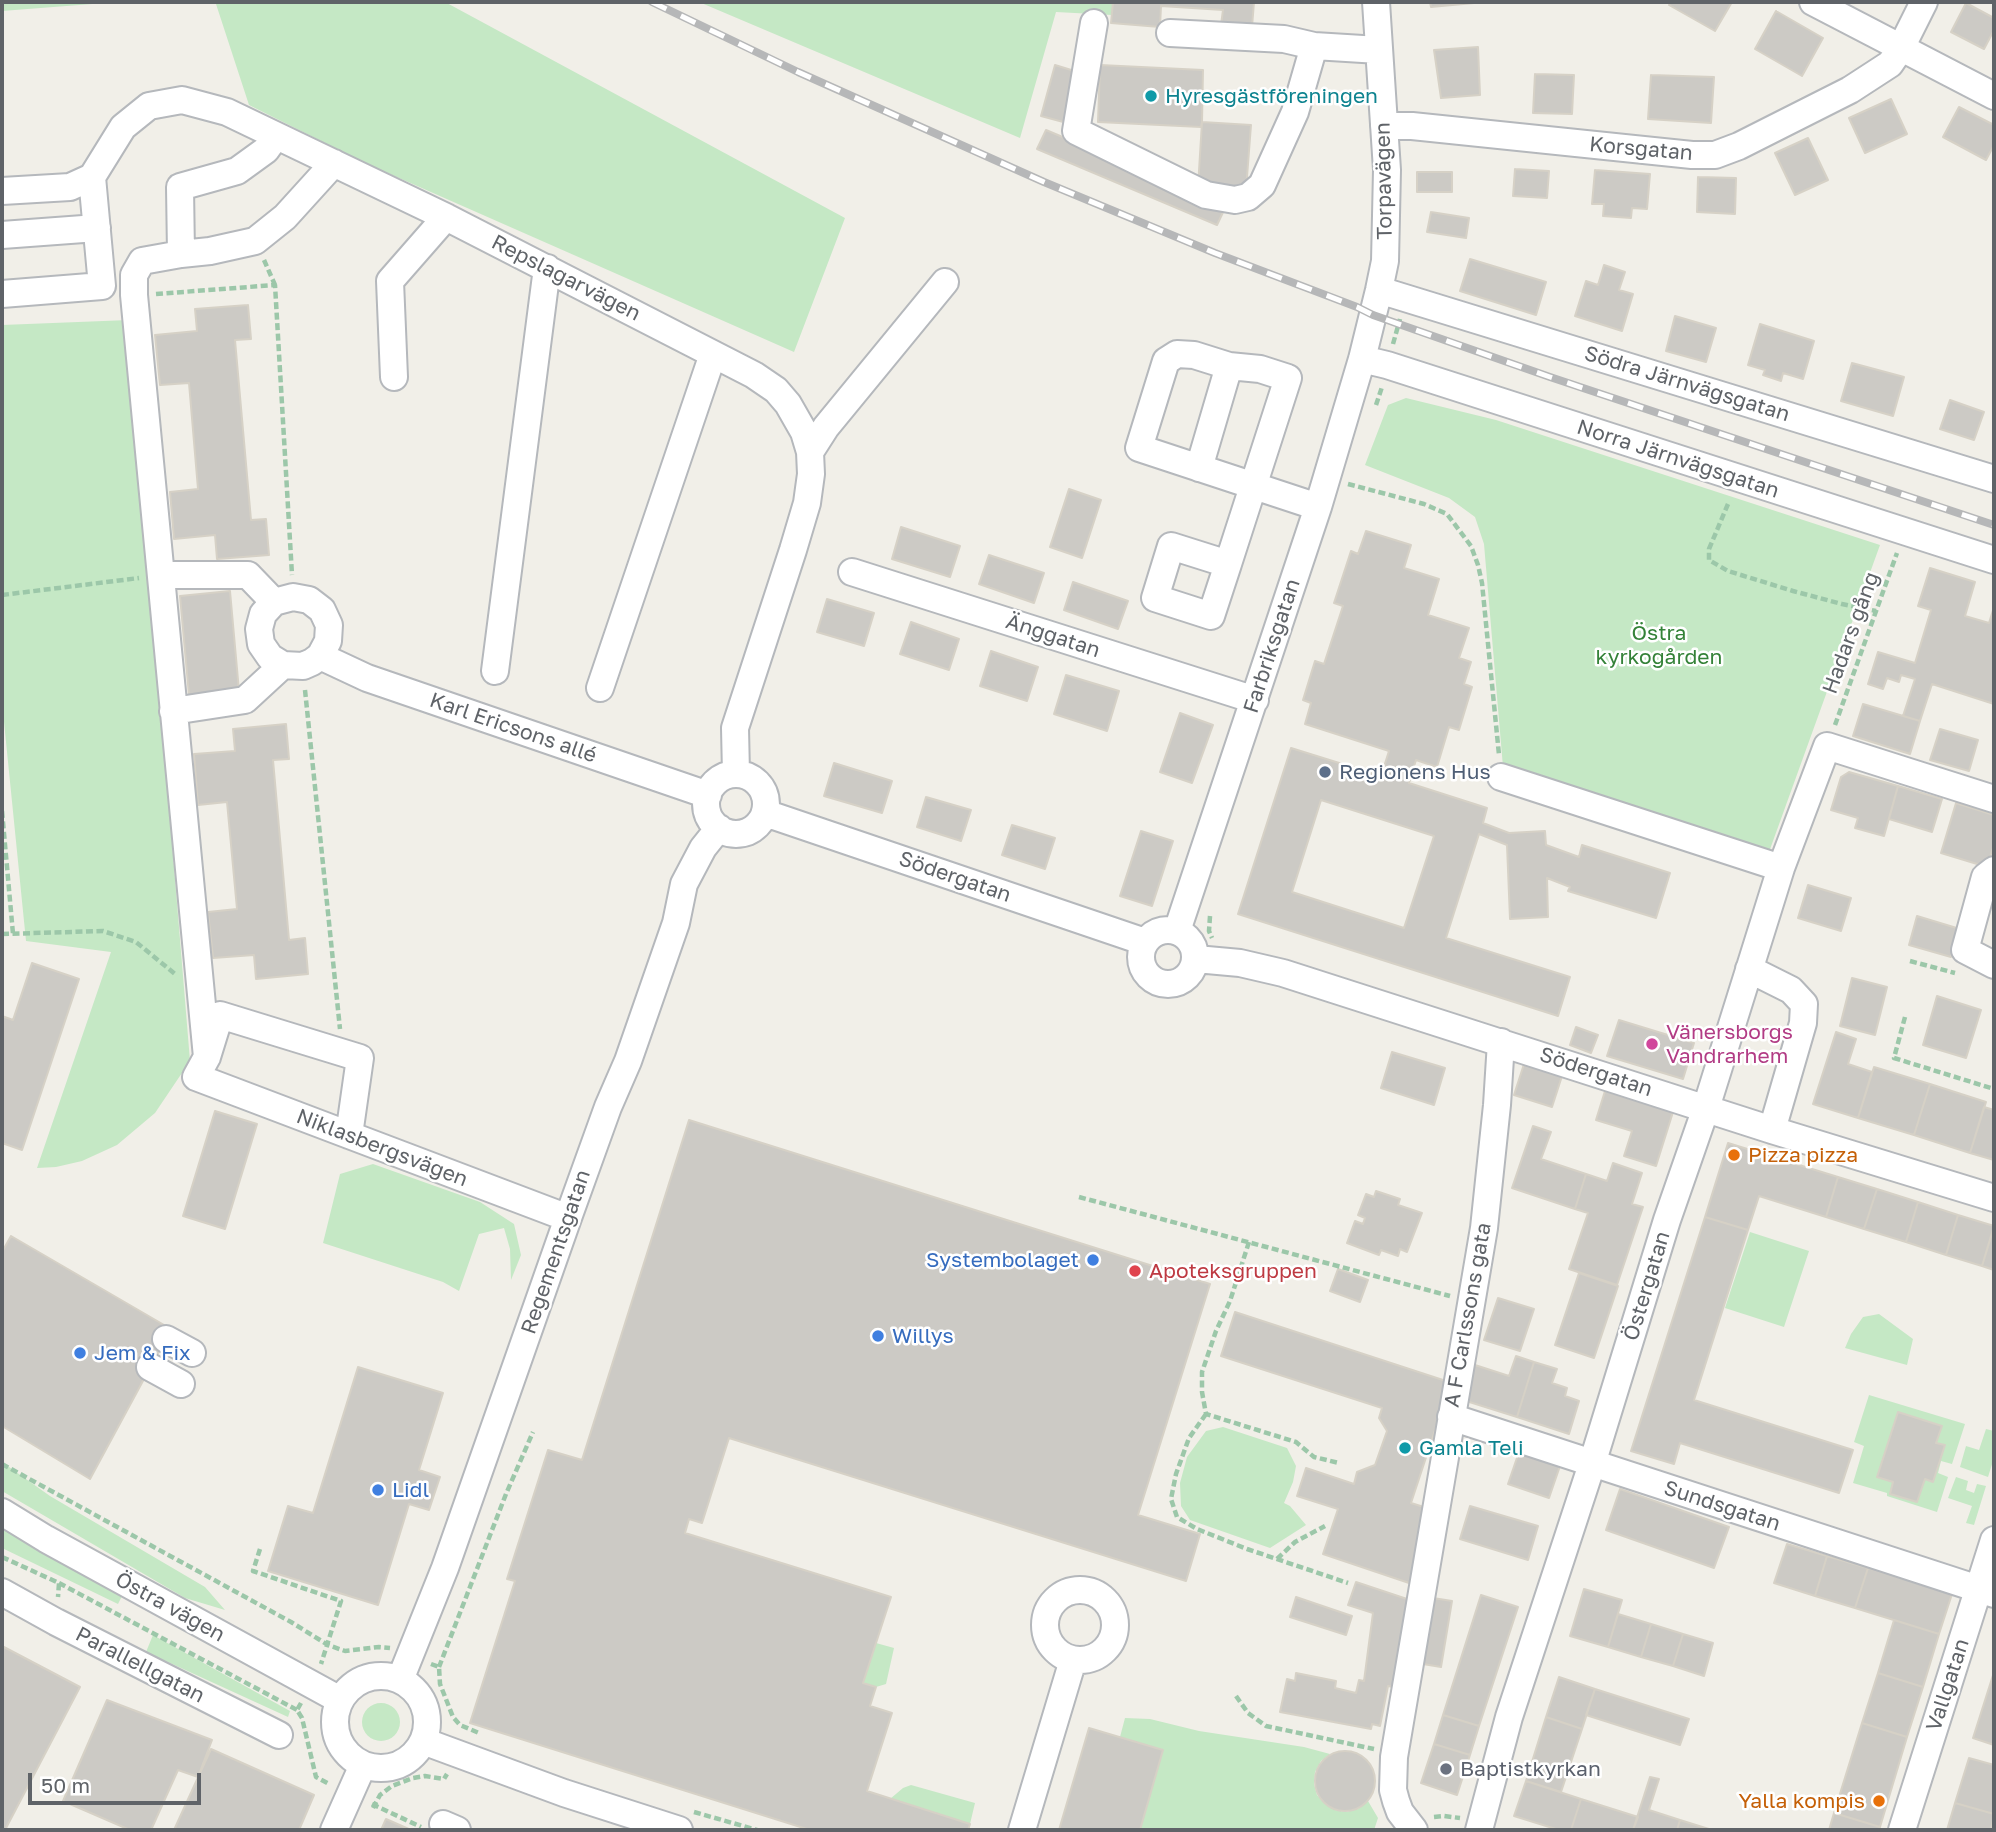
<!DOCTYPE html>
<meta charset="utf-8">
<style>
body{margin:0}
#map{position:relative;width:1996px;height:1832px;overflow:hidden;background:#f1efe8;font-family:"Golos Text",sans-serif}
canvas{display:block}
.frame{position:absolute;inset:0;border:4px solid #5f6368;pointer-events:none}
.scale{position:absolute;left:28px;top:1773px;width:173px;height:32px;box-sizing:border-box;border:4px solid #5f6368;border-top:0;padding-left:9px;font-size:21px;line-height:24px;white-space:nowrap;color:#5f6368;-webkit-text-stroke:5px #fff;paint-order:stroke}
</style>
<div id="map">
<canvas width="1996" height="1832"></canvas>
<div class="frame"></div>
<div class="scale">50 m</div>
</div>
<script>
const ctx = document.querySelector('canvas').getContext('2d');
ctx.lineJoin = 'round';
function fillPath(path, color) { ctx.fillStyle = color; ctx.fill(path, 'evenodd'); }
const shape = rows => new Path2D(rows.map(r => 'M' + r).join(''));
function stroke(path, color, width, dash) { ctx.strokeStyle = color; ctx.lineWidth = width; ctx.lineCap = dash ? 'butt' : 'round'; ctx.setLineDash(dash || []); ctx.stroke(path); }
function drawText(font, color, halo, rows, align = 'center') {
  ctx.font = font + ' "Golos Text",sans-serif'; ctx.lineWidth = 5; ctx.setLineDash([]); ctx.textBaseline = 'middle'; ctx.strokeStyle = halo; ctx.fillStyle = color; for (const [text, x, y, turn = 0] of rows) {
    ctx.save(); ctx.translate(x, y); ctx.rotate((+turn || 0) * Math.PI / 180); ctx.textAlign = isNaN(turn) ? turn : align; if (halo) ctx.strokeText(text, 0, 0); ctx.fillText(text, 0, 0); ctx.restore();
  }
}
fillPath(shape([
 [2,2,118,2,2,11],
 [187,2,445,2,845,218,794,352,365,163,249,105,216,4],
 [699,2,1113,2,1112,15,1056,12,1020,138],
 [129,320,190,1061,155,1113,117,1145,82,1161,56,1167,37,1168,111,952,26,941,2,702,2,325],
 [1406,398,1496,420,1880,545,1769,852,1503,767,1484,544,1475,517,1449,498,1365,465,1388,405],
 [373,1164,480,1202,514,1224,521,1255,511,1280,510,1249,504,1228,479,1234,459,1291,443,1282,323,1243,340,1174],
 [1750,1232,1809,1251,1784,1327,1725,1308],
 [1879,1314,1913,1339,1907,1365,1845,1348,1851,1334,1863,1317],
 [1869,1395,1965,1424,1952,1464,1941,1461,1938,1473,1948,1477,1937,1512,1887,1496,1887,1493,1853,1483,1864,1446,1854,1442],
 [1223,1427,1287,1448,1296,1466,1293,1482,1284,1503,1290,1506,1306,1525,1270,1548,1190,1520,1181,1506,1180,1483,1187,1457,1206,1431],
 [1986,1429,1994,1431,1994,1458,1988,1477,1960,1467,1966,1446,1979,1450],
 [2,1462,50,1496,205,1587,225,1610,185,1598,2,1491],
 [1956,1477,1968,1481,1966,1490,1974,1493,1977,1484,1986,1486,1974,1525,1966,1523,1972,1506,1948,1498],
 [2,1526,122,1596,118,1604,2,1548],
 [153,1635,290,1711,288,1717,146,1652],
 [876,1643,894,1648,886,1684,876,1687,863,1683],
 '362 1722a19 19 0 1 1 38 0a19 19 0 1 1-38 0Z',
 [1125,1718,1150,1719,1199,1731,1304,1747,1330,1754,1321,1761,1315,1772,1314,1784,1317,1795,1325,1804,1335,1810,1346,1812,1358,1809,1368,1801,1378,1818,1374,1830,1140,1830,1163,1750,1120,1737],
 [911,1785,975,1803,970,1824,890,1799,903,1788]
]), '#c5e8c5');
const building = shape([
 [1113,2,1254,2,1252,27,1221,25,1223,10,1161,6,1160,27,1111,23,1113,2],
 [1430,2,1474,2,1474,3,1431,7,1430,2],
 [1671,2,1732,2,1715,31,1669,5,1671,2],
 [1966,3,1994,18,1994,30,1984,49,1951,32,1966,3],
 [1776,11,1823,38,1802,76,1755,49,1776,11],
 [1478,47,1480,95,1441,98,1434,50,1478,47],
 [1055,65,1081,73,1067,123,1041,116,1055,65],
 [1100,65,1203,70,1202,122,1201,127,1098,122,1100,65],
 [1535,74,1574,75,1572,114,1533,113,1535,74],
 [1651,75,1714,77,1711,123,1648,119,1651,75],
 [1891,99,1907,134,1865,153,1849,118,1891,99],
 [1959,107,1994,125,1994,145,1986,160,1943,137,1959,107],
 [1202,122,1251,125,1246,190,1198,187,1202,122],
 [1046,130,1226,206,1217,225,1037,149,1046,130],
 [1808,138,1828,180,1795,195,1775,153,1808,138],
 [1515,169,1549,171,1547,198,1513,196,1515,169],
 [1595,170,1650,174,1647,209,1632,208,1631,218,1603,216,1604,204,1592,204,1595,170],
 [1417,172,1452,172,1452,192,1417,192,1417,172],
 [1698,177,1736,178,1735,214,1697,212,1698,177],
 [1431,212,1469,218,1466,238,1427,232,1431,212],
 [1470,259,1546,282,1536,315,1460,291,1470,259],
 [1604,265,1625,272,1619,290,1633,294,1622,331,1575,316,1586,281,1598,285,1604,265],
 [248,305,251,339,235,340,251,520,266,519,269,555,217,559,215,535,174,539,170,492,198,489,189,383,160,385,155,335,197,331,195,309,248,305],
 [1675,316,1716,328,1706,362,1666,351,1675,316],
 [1760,324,1814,341,1803,379,1783,373,1781,381,1763,375,1765,370,1748,365,1760,324],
 [1852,363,1904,377,1893,416,1841,401,1852,363],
 [1950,400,1984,412,1974,440,1940,429,1950,400],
 [1069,489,1101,500,1082,558,1050,547,1069,489],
 [901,527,960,546,950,577,892,559,901,527],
 [1366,531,1411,545,1404,568,1439,579,1428,615,1469,628,1459,658,1471,662,1464,684,1472,687,1459,730,1449,727,1437,767,1416,760,1409,783,1487,808,1483,823,1509,833,1545,831,1546,845,1579,857,1582,845,1670,873,1656,918,1568,891,1570,887,1547,878,1548,917,1510,919,1507,845,1479,834,1446,938,1570,977,1558,1016,1238,914,1291,748,1381,776,1389,751,1305,724,1311,703,1303,700,1315,661,1324,664,1343,606,1334,603,1351,551,1358,554,1366,531],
 [1321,800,1434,836,1404,928,1292,892,1321,800],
 [989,555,1044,573,1034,603,979,584,989,555],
 [1930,568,1975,582,1965,616,1989,623,1994,607,1994,704,1932,684,1920,721,1903,716,1915,679,1901,675,1899,682,1887,678,1883,689,1868,684,1878,652,1915,663,1931,610,1918,606,1930,568],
 [1073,582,1128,601,1118,629,1064,610,1073,582],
 [230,591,239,691,189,695,180,596,230,591],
 [827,599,874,613,864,646,817,632,827,599],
 [911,622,959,639,949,670,900,654,911,622],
 [991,651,1038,667,1027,701,980,686,991,651],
 [1066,675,1119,691,1107,731,1054,714,1066,675],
 [1863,704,1920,721,1910,754,1853,736,1863,704],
 [1180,713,1213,725,1192,783,1160,772,1180,713],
 [286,724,289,759,273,760,289,940,305,938,308,974,256,979,254,955,213,958,208,912,237,909,227,802,198,805,194,754,235,751,233,729,286,724],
 [1940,729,1978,740,1969,771,1930,760,1940,729],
 [834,763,892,781,882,813,824,796,834,763],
 [1849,772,1898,786,1884,836,1855,828,1858,818,1831,810,1841,777,1849,772],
 [1898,786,1942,799,1932,832,1889,819,1898,786],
 [926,797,971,810,961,841,917,827,926,797],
 [1956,803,1994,815,1994,844,1987,867,1941,853,1956,803],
 [1012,825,1055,838,1045,869,1002,855,1012,825],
 [1141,831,1173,841,1152,906,1120,896,1141,831],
 [1808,885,1851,898,1841,931,1798,918,1808,885],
 [1917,916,1960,929,1951,957,1909,945,1917,916],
 [32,963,79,979,22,1150,2,1143,2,1016,13,1020,32,963],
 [1852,978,1887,987,1875,1035,1840,1026,1852,978],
 [1937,996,1981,1010,1966,1058,1923,1045,1937,996],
 [1619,1020,1694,1043,1683,1079,1607,1056,1619,1020],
 [1576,1027,1598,1035,1591,1053,1570,1045,1576,1027],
 [1836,1032,1856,1039,1848,1064,1872,1072,1858,1118,1813,1104,1836,1032],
 [1392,1052,1445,1068,1434,1105,1381,1088,1392,1052],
 [1524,1064,1562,1076,1552,1107,1514,1095,1524,1064],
 [1874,1067,1930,1084,1914,1135,1858,1118,1874,1067],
 [1930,1084,1986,1102,1970,1153,1914,1135,1930,1084],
 [1605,1091,1673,1112,1656,1166,1624,1156,1632,1131,1596,1120,1605,1091],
 [1984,1107,1994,1110,1994,1160,1970,1153,1984,1107],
 [215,1111,257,1124,225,1229,183,1216,215,1111],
 [689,1120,1210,1284,1138,1515,1200,1534,1186,1581,729,1438,702,1523,689,1519,685,1533,891,1597,863,1683,876,1687,870,1706,892,1713,867,1791,970,1824,968,1830,810,1830,470,1723,515,1581,507,1579,548,1450,582,1460,689,1120],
 [1533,1126,1551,1132,1541,1159,1586,1174,1575,1209,1512,1188,1533,1126],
 [1728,1143,1838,1177,1826,1217,1759,1196,1748,1230,1705,1217,1728,1143],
 [1613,1163,1642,1173,1632,1204,1643,1207,1617,1285,1569,1269,1588,1213,1575,1209,1586,1174,1607,1181,1613,1163],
 [1838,1177,1877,1189,1864,1229,1826,1217,1838,1177],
 [1877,1189,1918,1202,1906,1242,1864,1229,1877,1189],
 [1376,1191,1400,1199,1398,1205,1422,1213,1407,1252,1400,1249,1398,1256,1381,1250,1379,1255,1347,1243,1355,1221,1363,1224,1365,1218,1358,1215,1366,1194,1374,1197,1376,1191],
 [1918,1202,1958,1215,1946,1255,1906,1242,1918,1202],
 [1958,1215,1994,1226,1982,1266,1946,1255,1958,1215],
 [1705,1217,1748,1230,1694,1400,1853,1450,1839,1493,1680,1443,1674,1464,1631,1451,1705,1217],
 [1994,1227,1994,1270,1982,1266,1994,1227],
 [11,1236,171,1329,90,1479,2,1426,2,1252,11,1236],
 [1338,1269,1368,1280,1360,1302,1330,1291,1338,1269],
 [1579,1273,1618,1286,1594,1358,1555,1345,1579,1273],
 [1498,1298,1534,1309,1520,1351,1484,1340,1498,1298],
 [1235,1312,1446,1381,1443,1406,1411,1503,1427,1508,1418,1535,1412,1584,1323,1554,1338,1509,1297,1496,1306,1468,1354,1484,1357,1472,1375,1465,1387,1431,1379,1418,1382,1408,1221,1356,1235,1312],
 [1516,1356,1534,1362,1517,1417,1463,1400,1475,1365,1509,1376,1516,1356],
 [1534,1362,1557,1369,1552,1383,1567,1388,1565,1396,1579,1401,1569,1434,1517,1417,1534,1362],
 [358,1367,443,1393,419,1470,440,1477,429,1510,409,1504,378,1605,268,1571,288,1506,313,1513,358,1367],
 [1898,1412,1942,1426,1936,1443,1945,1445,1933,1482,1925,1479,1917,1502,1890,1494,1893,1482,1877,1477,1898,1412],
 [1520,1449,1561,1463,1549,1498,1508,1484,1520,1449],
 [1620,1489,1729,1527,1714,1568,1606,1530,1620,1489],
 [1470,1506,1538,1526,1528,1560,1460,1539,1470,1506],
 [1787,1544,1827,1556,1815,1596,1774,1583,1787,1544],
 [1827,1556,1868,1568,1855,1608,1815,1596,1827,1556],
 [1868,1568,1952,1594,1939,1634,1855,1608,1868,1568],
 [1356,1582,1410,1600,1398,1688,1388,1686,1380,1726,1372,1724,1371,1729,1280,1712,1287,1679,1295,1681,1296,1673,1336,1681,1335,1688,1356,1693,1359,1680,1364,1681,1373,1613,1348,1605,1356,1582],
 [1584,1589,1622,1600,1608,1647,1570,1636,1584,1589],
 [1481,1595,1518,1607,1479,1726,1443,1715,1481,1595],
 [1296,1597,1352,1616,1346,1635,1290,1617,1296,1597],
 [1433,1598,1452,1601,1441,1667,1423,1664,1433,1598],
 [1618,1614,1651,1624,1641,1657,1608,1647,1618,1614],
 [1894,1620,1939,1634,1923,1687,1878,1673,1894,1620],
 [1651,1624,1683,1634,1673,1666,1641,1657,1651,1624],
 [1683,1634,1713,1643,1704,1676,1673,1666,1683,1634],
 [2,1646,80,1687,5,1830,2,1830,2,1646],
 [1994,1672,1994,1745,1973,1738,1994,1672],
 [1878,1673,1923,1687,1907,1737,1862,1723,1878,1673],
 [1559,1677,1595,1689,1582,1729,1546,1717,1559,1677],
 [1595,1689,1689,1719,1680,1745,1586,1715,1595,1689],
 [107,1700,212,1740,198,1777,178,1770,151,1830,130,1830,63,1801,107,1700],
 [1443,1715,1479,1726,1470,1755,1434,1744,1443,1715],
 [1546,1717,1582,1729,1561,1792,1526,1781,1546,1717],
 [1862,1723,1907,1737,1880,1827,1834,1813,1862,1723],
 [1089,1728,1163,1750,1140,1830,1059,1830,1089,1728],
 [1434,1744,1470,1755,1457,1795,1421,1783,1434,1744],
 [211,1749,314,1795,299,1830,174,1830,211,1749],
 '1315 1781a30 30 0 1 1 60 0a30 30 0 1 1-60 0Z',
 [1969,1758,1994,1765,1994,1814,1955,1803,1969,1758],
 [1650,1777,1659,1779,1649,1810,1680,1820,1677,1830,1633,1830,1650,1777],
 [1526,1781,1581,1799,1571,1830,1559,1830,1514,1816,1526,1781],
 [1581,1799,1638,1817,1633,1830,1571,1830,1581,1799],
 [1955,1803,1994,1814,1991,1830,1947,1830,1955,1803],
 [1834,1813,1880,1827,1879,1830,1829,1830,1834,1813],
 [386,1819,411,1830,381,1830,386,1819],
 [1680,1820,1712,1830,1677,1830,1680,1820]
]);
fillPath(building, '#cccac5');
stroke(building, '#d6d1c6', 2);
const minor = shape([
 [1813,2,1994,96],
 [1094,23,1076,131,1206,195,1235,200,1248,197,1262,185,1295,112,1314,46,1379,50],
 [1170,33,1284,39,1314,46],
 [1384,126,1412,126,1692,155,1715,155,1739,146,1850,90,1890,64,1901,48,1924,2],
 [276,136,266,150,237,171,180,187,181,254,210,251,255,241,285,217,334,163],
 [2,191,70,187,92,177,123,127,149,106,182,100,227,112,446,217,754,375,776,390,788,404,804,432,810,452,811,474,807,503,793,550,735,728,736,774],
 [2,235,97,228],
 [181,254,142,261,134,275,134,295,207,1057],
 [1379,290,1994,479],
 [2,294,102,286,92,177],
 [1362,359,1387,365,1994,560],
 [394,377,390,281,446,217],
 [810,452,826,427,945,282],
 [1199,468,1229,366,1194,355,1177,354,1166,361,1139,448,1318,507],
 [1228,564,1211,616,1155,598,1171,546,1228,564,1288,378,1260,369,1229,366],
 [852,572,1255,700],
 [161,575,248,575,274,602],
 [320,656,367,678,708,795],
 [495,671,547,268],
 [600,688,713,354],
 [173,711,245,700,283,665,303,666,312,662,320,656,328,641,329,625,322,610,309,600,293,597,274,602,263,614,259,629,261,644,270,657,283,665],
 '706 804a30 30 0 1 1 60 0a30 30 0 1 1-60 0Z',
 [1501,777,1781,868],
 [765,813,1145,942],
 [1994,870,1985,877,1965,950,1994,965],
 '1141 957a27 27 0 1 1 54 0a27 27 0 1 1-54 0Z',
 [1177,931,1318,507,1362,359,1379,290,1385,261,1387,170,1376,2],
 [1196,959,1240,963,1283,973,1772,1130,1994,1198],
 [1749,969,1791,990,1804,1004,1803,1023,1772,1130],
 [349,1135,360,1058,220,1015,207,1057,196,1077,568,1218],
 [166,1339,192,1353],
 [150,1367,181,1384],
 [1451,1417,1994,1594],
 [2,1512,46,1539,340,1700],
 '1045 1625a35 35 0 1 1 70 0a35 35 0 1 1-70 0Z',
 [2,1592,56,1622,279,1735],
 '335 1722a46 46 0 1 1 92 0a46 46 0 1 1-92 0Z',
 [400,1680,445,1568,568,1218,608,1107,628,1061,676,923,684,884,703,848,719,828],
 [423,1741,564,1793,679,1830],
 [443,1824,457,1830],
 [334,1830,363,1765],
 [1022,1830,1073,1660],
 [1414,1830,1400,1812,1396,1801,1393,1790,1394,1757,1484,1228,1497,1105,1501,1042],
 [1479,1830,1509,1717,1592,1464,1667,1220,1706,1108,1781,868,1827,746,1994,799],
 [1902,1830,1994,1540]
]);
stroke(minor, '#b5b8bc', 30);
stroke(shape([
 [264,260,275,285],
 [156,294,275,285,292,575],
 [1393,344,1400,319],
 [1376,405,1382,387],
 [1348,484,1424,504,1447,514,1471,546,1478,565,1482,583,1499,755],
 [1728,504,1709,549,1709,560,1728,571,1793,591,1842,604,1876,611],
 [2,595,139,578],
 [305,690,340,1029],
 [1835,725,1897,553],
 [2,811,13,934],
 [1210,916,1209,931,1212,938],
 [2,934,103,931,136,942,175,974],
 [1910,961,1955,973],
 [1905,1017,1894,1058,1994,1089],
 [1079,1197,1450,1296],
 [1249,1242,1230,1301,1216,1331,1202,1372,1202,1392,1206,1414,1296,1442,1314,1457,1339,1463],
 [1206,1414,1189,1438,1176,1474,1171,1499,1177,1517,1197,1529,1247,1549,1348,1583],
 [2,1464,291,1622,328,1645,345,1651,379,1647,390,1648],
 [260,1549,253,1571,341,1601,321,1664],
 [2,1557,59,1583,58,1597],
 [1277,1559,1295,1542,1325,1526],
 [59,1583,297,1710],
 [431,1664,439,1667,440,1684,453,1717,460,1725,479,1733],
 [439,1667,506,1494,533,1432],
 [1236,1696,1248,1713,1266,1726,1374,1749],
 [301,1703,297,1710,302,1718,316,1777,329,1784],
 [372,1804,421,1827],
 [373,1808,380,1795,392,1786,413,1778,425,1776,444,1779,447,1774],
 [694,1812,757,1830],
 [1434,1817,1444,1816,1460,1818]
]), '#9cc7a9', 4.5, [7, 3.5]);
stroke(minor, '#fff', 26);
const rail = shape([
 [652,2,798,72,1044,182,1215,253,1357,307,1373,315,1550,377,1994,525]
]);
stroke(rail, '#b6b7b8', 8);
stroke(rail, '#fff', 5, [16]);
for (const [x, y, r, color] of [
 [1151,96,7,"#0f9aa8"],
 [1325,772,7,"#5c6f8a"],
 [1652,1044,7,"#d1479c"],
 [1734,1155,7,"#e8710a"],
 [1093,1260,7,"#3f7fe0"],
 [1135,1271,7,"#e0444e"],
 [878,1336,7,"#3f7fe0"],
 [80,1353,7,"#3f7fe0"],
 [1405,1448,7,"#0f9aa8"],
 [378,1490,7,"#3f7fe0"],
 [1446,1769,7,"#6b7280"],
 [1879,1801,7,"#e8710a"]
]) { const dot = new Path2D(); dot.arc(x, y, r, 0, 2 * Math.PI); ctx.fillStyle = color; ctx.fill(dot); stroke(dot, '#fff', 2.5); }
drawText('21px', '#0d838f', '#fff', [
 ["Hyresgästföreningen",1165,96],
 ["Gamla Teli",1419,1448]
], 'left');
drawText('21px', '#5f6368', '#fff', [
 ["Korsgatan",1641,149,5],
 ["Torpavägen",1384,181,-91],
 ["Repslagarvägen",566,278,27],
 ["Södra Järnvägsgatan",1687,384,17],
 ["Norra Järnvägsgatan",1678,459,18],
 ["Hadars gång",1851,633,-70],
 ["Änggatan",1053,636,18],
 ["Farbriksgatan",1272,646,-72],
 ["Karl Ericsons allé",513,728,19],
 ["Södergatan",955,877,19],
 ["Södergatan",1596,1072,18],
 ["Niklasbergsvägen",382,1148,21],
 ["Regementsgatan",556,1252,-71],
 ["Östergatan",1647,1286,-73],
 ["A F Carlssons gata",1468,1315,-80],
 ["Sundsgatan",1722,1506,18],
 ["Östra vägen",170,1607,29],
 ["Parallellgatan",140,1665,27],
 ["Vallgatan",1948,1685,-72]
]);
drawText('21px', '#348238', '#fff', [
 ["Östra",1659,633],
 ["kyrkogården",1659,657]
]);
drawText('21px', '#4e5e75', '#fff', [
 ["Regionens Hus",1339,772]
], 'left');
drawText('21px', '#b23c85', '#fff', [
 ["Vänersborgs",1666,1032],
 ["Vandrarhem",1666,1056]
], 'left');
drawText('21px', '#c56008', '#fff', [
 ["Pizza pizza",1748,1155],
 ["Yalla kompis",1865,1801,"right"]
], 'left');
drawText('21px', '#366cbe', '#fff', [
 ["Systembolaget",1079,1260,"right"],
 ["Willys",892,1336],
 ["Jem & Fix",94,1353],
 ["Lidl",392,1490]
], 'left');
drawText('21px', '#be3a42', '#fff', [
 ["Apoteksgruppen",1149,1271]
], 'left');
drawText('21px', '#5b616d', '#fff', [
 ["Baptistkyrkan",1460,1769]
], 'left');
</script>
